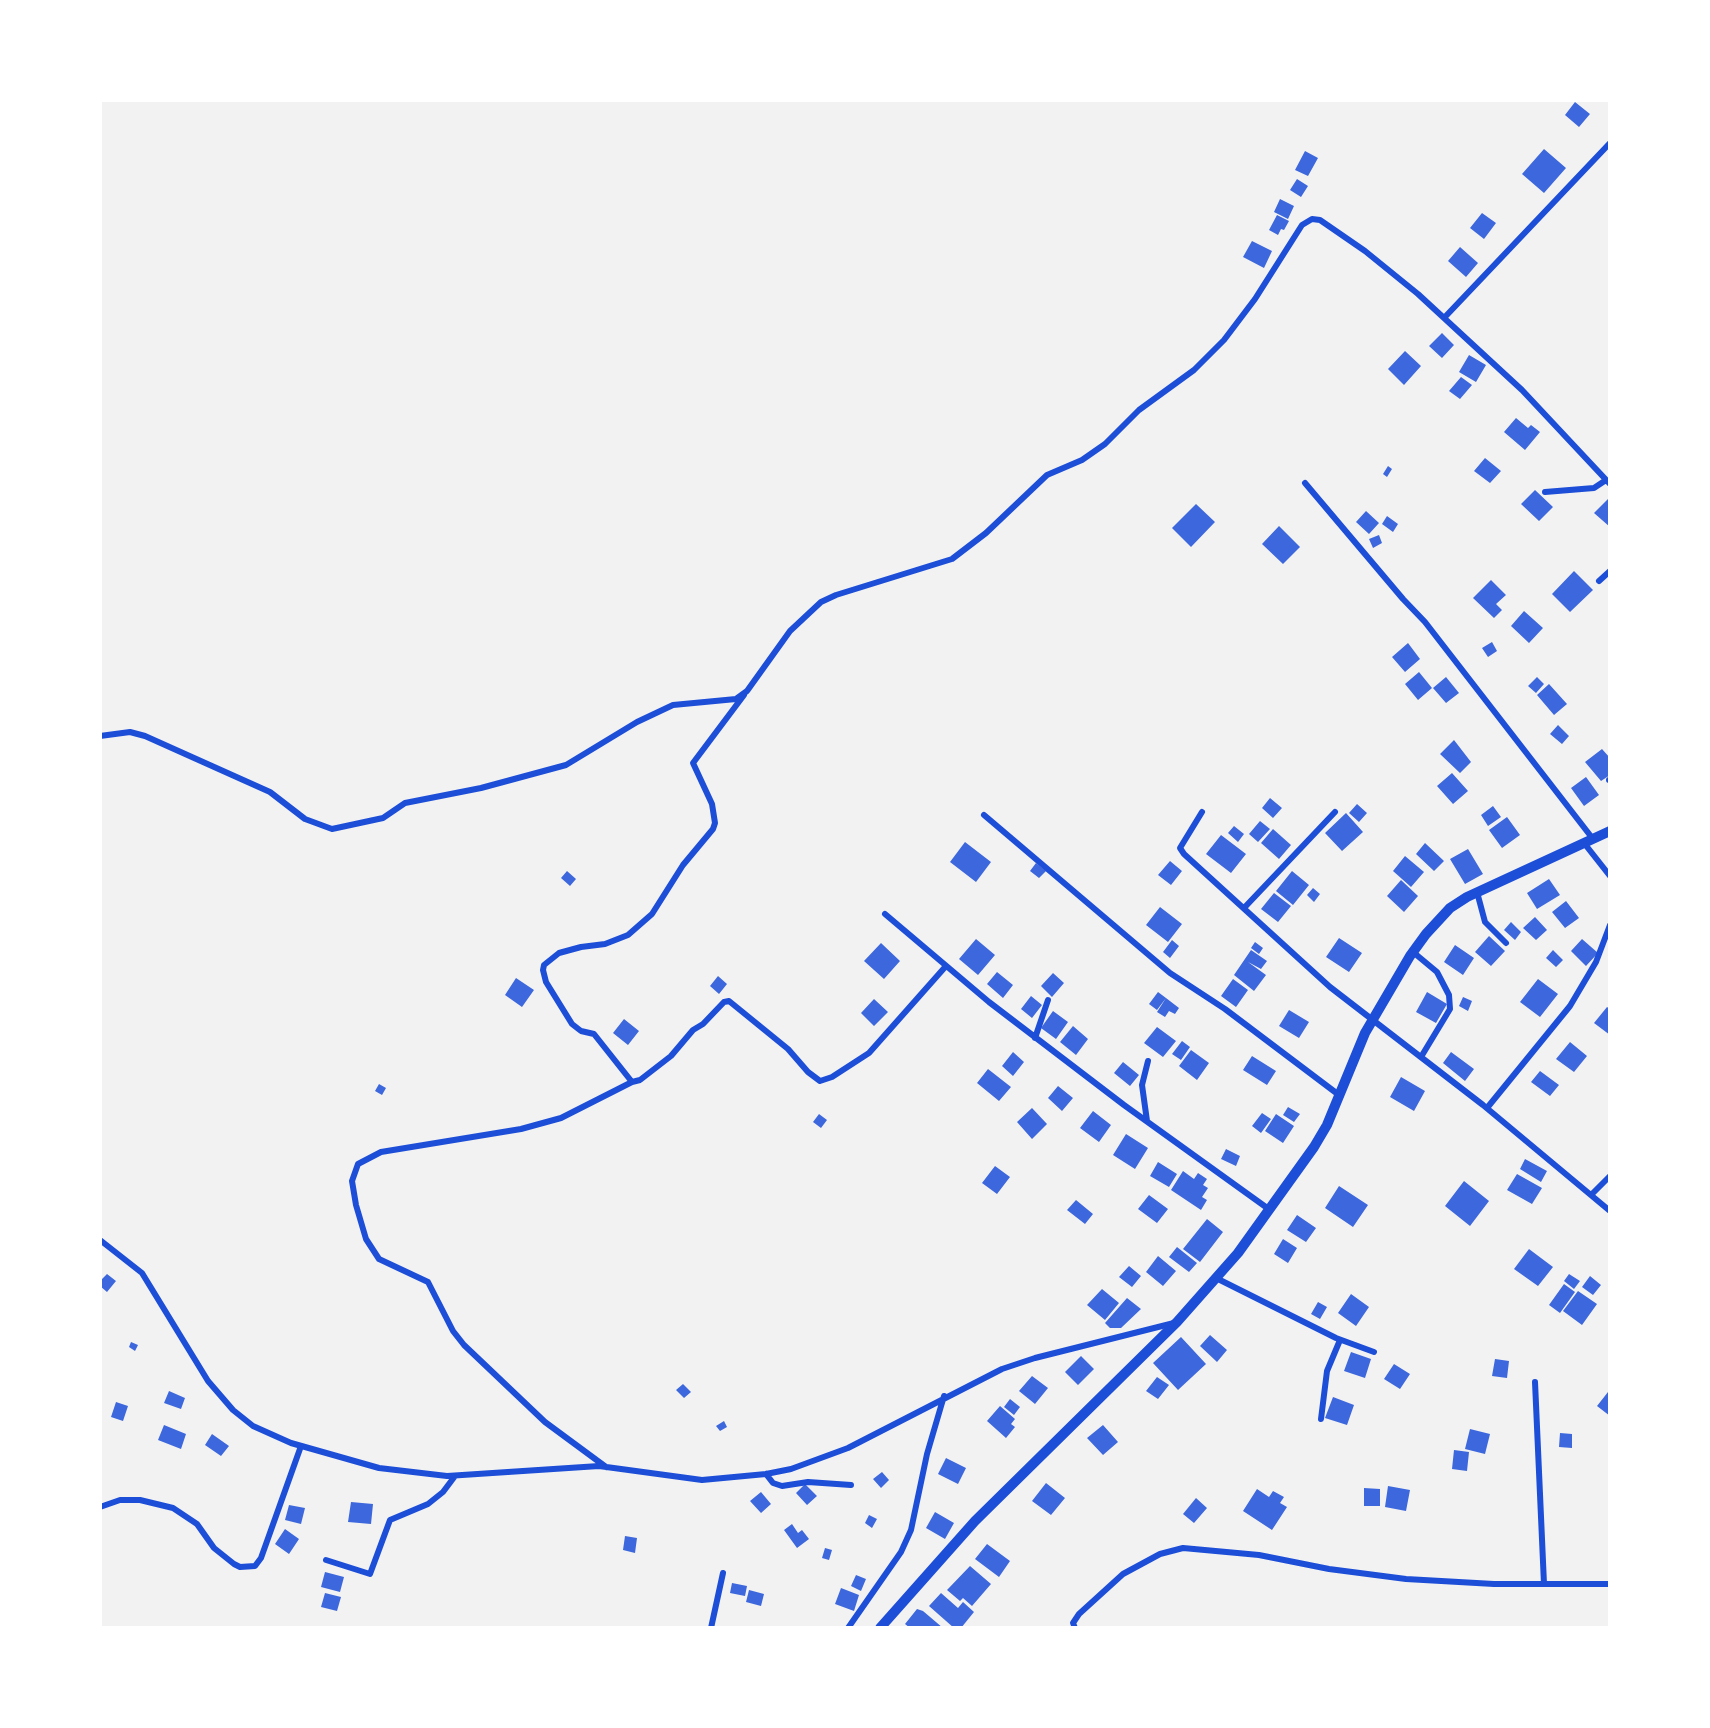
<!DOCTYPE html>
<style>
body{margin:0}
#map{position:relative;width:1710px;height:1728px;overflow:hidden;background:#f2f2f2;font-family:"Source Sans 3",sans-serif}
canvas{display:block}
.frame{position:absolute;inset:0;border:102px solid #fff;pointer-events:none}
</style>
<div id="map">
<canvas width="1710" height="1728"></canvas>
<div class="frame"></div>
</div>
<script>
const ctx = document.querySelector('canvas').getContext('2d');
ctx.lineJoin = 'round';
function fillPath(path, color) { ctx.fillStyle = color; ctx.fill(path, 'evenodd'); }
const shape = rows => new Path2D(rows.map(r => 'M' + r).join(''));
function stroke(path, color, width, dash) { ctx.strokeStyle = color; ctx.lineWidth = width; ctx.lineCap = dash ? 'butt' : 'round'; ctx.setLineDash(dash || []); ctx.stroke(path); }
fillPath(shape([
 [1575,102,1590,114,1579,127,1565,115],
 [1544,149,1566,168,1544,193,1522,174],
 [1305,151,1318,158,1308,176,1295,170],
 [1297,179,1308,186,1301,197,1290,190],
 [1280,199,1294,206,1288,219,1274,212],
 [1482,213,1496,223,1484,239,1470,228],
 [1277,215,1289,221,1284,230,1281,229,1278,235,1269,230],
 [1252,241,1272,251,1264,268,1243,257],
 [1460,247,1478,263,1466,277,1448,261],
 [1442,333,1454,345,1442,358,1429,346],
 [1405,351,1421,366,1404,385,1388,369],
 [1469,355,1486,365,1476,382,1459,372],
 [1461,377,1472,385,1460,399,1449,391],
 [1516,418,1528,428,1531,425,1540,432,1525,450,1504,432],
 [1485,458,1501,471,1490,483,1474,471],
 [1388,466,1392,469,1387,477,1383,474],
 [1535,490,1553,507,1539,521,1521,504],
 [1610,497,1610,527,1594,513],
 [1196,504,1215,522,1191,547,1172,528],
 [1366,511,1379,523,1369,534,1356,522],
 [1387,516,1398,524,1393,532,1382,524],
 [1279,526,1300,547,1283,564,1262,544],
 [1379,535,1382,543,1373,548,1369,539],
 [1574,571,1593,590,1570,612,1552,594],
 [1491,580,1506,595,1496,604,1502,610,1494,618,1473,598],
 [1524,611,1543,628,1529,643,1511,626],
 [1492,642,1497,651,1488,657,1482,648],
 [1408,643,1420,659,1405,672,1392,657],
 [1419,672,1432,688,1418,700,1405,684],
 [1446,677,1459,693,1446,703,1433,688],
 [1537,677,1544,684,1536,693,1528,686],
 [1549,684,1567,704,1554,715,1537,695],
 [1558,725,1569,736,1562,744,1550,734],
 [1454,740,1471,762,1460,773,1440,754],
 [1602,749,1610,758,1610,775,1601,781,1585,762],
 [1452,773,1468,791,1453,804,1437,786],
 [1586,777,1599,795,1584,806,1571,788],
 [1270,798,1282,808,1273,818,1262,808],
 [1357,804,1367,813,1359,822,1349,813],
 [1493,806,1501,817,1488,826,1481,815],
 [1346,813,1363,832,1342,851,1325,833],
 [1507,817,1520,835,1502,848,1489,830],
 [1260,821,1270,829,1258,842,1249,834],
 [1234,826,1244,834,1238,842,1228,833],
 [1273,829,1291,845,1279,859,1261,843],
 [1221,835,1246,854,1231,873,1206,854],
 [965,842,991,862,976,882,950,862],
 [1425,843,1444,861,1434,871,1416,854],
 [1468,849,1483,874,1465,884,1450,859],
 [1405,856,1424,872,1411,887,1393,871],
 [1170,861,1182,871,1171,885,1158,875],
 [1036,863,1046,871,1039,878,1030,871],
 [567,871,576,879,570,886,561,878],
 [1292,871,1309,885,1293,905,1276,891],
 [1549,879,1560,895,1537,909,1527,893],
 [1401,880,1418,896,1404,912,1387,896],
 [1313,888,1320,894,1314,902,1307,895],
 [1274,893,1291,906,1278,922,1261,909],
 [1566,901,1579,918,1565,928,1552,912],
 [1160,907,1182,924,1168,942,1146,925],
 [1535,917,1547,930,1536,940,1523,928],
 [1511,922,1521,932,1515,940,1504,930],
 [1489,936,1505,951,1491,966,1475,952],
 [1339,938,1362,953,1349,972,1326,957],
 [976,939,995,955,978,975,959,959],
 [1582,939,1598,953,1586,966,1571,951],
 [1172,940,1179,946,1170,958,1163,952],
 [1255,942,1263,948,1259,954,1251,948],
 [881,943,900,961,884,979,864,961],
 [1455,945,1474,958,1463,975,1444,962],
 [1251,950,1267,961,1261,969,1248,962,1266,975,1254,991,1234,975],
 [1553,950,1563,960,1556,967,1546,958],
 [997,972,1013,985,1003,998,987,984],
 [1053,973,1064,983,1052,997,1041,986],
 [718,976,727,984,719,994,710,986],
 [516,978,534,990,522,1007,505,995],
 [1233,979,1248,990,1236,1007,1221,996],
 [1538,979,1558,994,1540,1017,1520,1002],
 [1158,992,1166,998,1157,1010,1149,1004],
 [1427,992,1447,1004,1436,1023,1416,1012],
 [1031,996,1042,1005,1032,1018,1021,1009],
 [1463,997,1472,1001,1468,1011,1459,1006],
 [1166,998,1179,1008,1175,1014,1169,1011,1165,1017,1157,1012],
 [874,999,888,1012,874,1026,861,1013],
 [1607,1007,1610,1009,1610,1035,1594,1023],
 [1289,1010,1309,1022,1299,1038,1279,1026],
 [1053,1011,1068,1022,1056,1039,1041,1028],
 [624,1019,639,1031,628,1045,613,1033],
 [1073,1026,1088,1039,1076,1055,1060,1042],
 [1157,1027,1176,1041,1163,1057,1144,1043],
 [1182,1041,1190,1047,1181,1060,1172,1054],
 [1570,1042,1587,1056,1574,1072,1556,1059],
 [1191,1050,1209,1063,1197,1080,1179,1066],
 [1013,1052,1024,1062,1013,1076,1002,1066],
 [1451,1052,1474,1069,1465,1081,1443,1063],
 [1252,1056,1276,1071,1267,1085,1243,1070],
 [1123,1062,1139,1075,1130,1086,1114,1073],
 [988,1069,1011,1087,999,1101,977,1083],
 [1540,1071,1559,1085,1550,1096,1531,1082],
 [1401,1077,1425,1091,1414,1111,1390,1097],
 [379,1084,386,1088,382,1095,375,1091],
 [1058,1086,1073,1098,1062,1111,1048,1098],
 [1288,1107,1300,1114,1294,1122,1283,1115],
 [1032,1108,1047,1124,1032,1139,1017,1122],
 [1093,1111,1111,1125,1099,1142,1080,1128],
 [1262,1113,1271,1119,1261,1133,1252,1126],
 [819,1114,827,1120,821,1128,813,1122],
 [1276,1114,1294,1126,1283,1143,1265,1131],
 [1126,1134,1148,1148,1135,1169,1113,1155],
 [1226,1149,1240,1156,1236,1166,1221,1159],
 [1525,1159,1547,1171,1541,1182,1520,1169],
 [1158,1162,1177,1174,1169,1187,1150,1176],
 [995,1166,1010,1177,997,1194,982,1183],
 [1183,1171,1194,1179,1198,1173,1207,1179,1203,1185,1208,1188,1202,1197,1207,1200,1201,1210,1171,1190],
 [1517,1174,1542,1188,1532,1204,1507,1190],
 [1464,1181,1489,1201,1470,1226,1445,1206],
 [1339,1186,1368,1205,1353,1227,1325,1208],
 [1149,1195,1168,1209,1157,1223,1138,1209],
 [1076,1200,1093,1214,1085,1224,1067,1210],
 [1297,1215,1316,1228,1306,1242,1287,1230],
 [1207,1219,1223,1232,1200,1262,1183,1249],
 [1283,1239,1297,1248,1288,1263,1274,1254],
 [1177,1247,1197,1263,1189,1272,1169,1257],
 [1529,1249,1553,1267,1538,1286,1514,1269],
 [1158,1256,1176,1271,1163,1286,1146,1272],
 [1129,1266,1141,1276,1132,1287,1119,1277],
 [107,1274,116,1281,107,1292,100,1286,100,1281],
 [1569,1274,1580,1281,1574,1289,1564,1281],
 [1590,1276,1601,1285,1593,1295,1582,1287],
 [1564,1284,1575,1292,1560,1313,1549,1305],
 [1102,1289,1119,1303,1105,1320,1087,1305],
 [1578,1291,1597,1304,1582,1325,1563,1311],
 [1351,1294,1369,1307,1356,1326,1338,1313],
 [1127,1298,1141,1309,1121,1328,1110,1328,1105,1323],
 [1318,1302,1327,1307,1320,1319,1311,1314],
 [1210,1335,1227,1350,1217,1362,1200,1346],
 [1181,1337,1206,1364,1178,1390,1153,1363],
 [131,1342,138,1345,135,1351,129,1347],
 [1351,1352,1371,1359,1365,1378,1344,1371],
 [1081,1356,1094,1369,1078,1385,1065,1372],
 [1495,1359,1509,1361,1507,1378,1492,1376],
 [1394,1364,1410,1374,1400,1389,1384,1379],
 [1032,1376,1048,1388,1035,1404,1019,1391],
 [1157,1377,1169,1385,1158,1399,1146,1391],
 [683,1384,691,1392,684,1398,676,1390],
 [169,1391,185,1398,181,1409,164,1403],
 [1608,1392,1610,1393,1610,1416,1597,1406],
 [1333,1397,1354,1405,1347,1425,1325,1418],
 [1010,1399,1020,1407,1014,1415,1004,1407],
 [116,1402,128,1406,123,1421,111,1417],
 [1000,1406,1015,1419,1011,1424,1015,1427,1006,1438,987,1421],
 [724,1421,727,1427,720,1431,716,1426],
 [164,1425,186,1434,181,1449,158,1440],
 [1103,1425,1118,1442,1103,1455,1087,1438],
 [1470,1429,1490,1434,1485,1454,1465,1449],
 [1560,1433,1572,1434,1572,1448,1559,1447],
 [212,1434,229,1446,221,1456,205,1445],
 [1454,1450,1469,1452,1467,1471,1452,1469],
 [946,1458,966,1468,958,1484,938,1474],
 [882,1472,889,1480,881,1488,873,1479],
 [1046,1483,1065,1498,1051,1515,1032,1501],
 [805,1484,817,1496,807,1505,796,1493],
 [1388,1486,1410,1490,1406,1511,1385,1507],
 [1364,1488,1380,1489,1380,1506,1364,1506],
 [1257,1489,1269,1497,1273,1491,1284,1497,1280,1503,1287,1507,1272,1530,1243,1511],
 [761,1492,771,1504,761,1513,750,1501],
 [1196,1498,1207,1508,1194,1523,1183,1514],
 [351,1502,373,1504,371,1524,348,1522],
 [289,1505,305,1508,301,1524,285,1520],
 [935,1512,954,1523,945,1539,926,1528],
 [869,1515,877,1519,872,1528,865,1523],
 [792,1524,798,1533,802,1530,809,1539,797,1548,784,1530],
 [285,1529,299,1539,289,1554,275,1544],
 [625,1536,637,1538,635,1553,623,1550],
 [987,1544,1010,1561,999,1577,975,1559],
 [825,1548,832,1550,829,1560,822,1558],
 [970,1566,991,1584,972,1606,963,1598,960,1601,947,1590],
 [325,1572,344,1577,340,1592,321,1587],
 [856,1575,866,1579,861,1591,851,1586],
 [732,1583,747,1586,745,1596,730,1593],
 [841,1588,859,1595,854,1611,835,1604],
 [749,1590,764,1594,761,1606,746,1602],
 [325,1593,341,1597,337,1611,321,1607],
 [941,1593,958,1608,963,1602,974,1612,961,1628,954,1628,929,1606],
 [917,1609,923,1611,943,1628,910,1628,905,1624]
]), '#3d67dc');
stroke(shape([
 [1444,318,1610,143],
 [1305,483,1403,599,1425,622,1593,839],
 [1545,492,1594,488,1606,480],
 [1599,581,1610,571],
 [744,695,693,763,712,804,715,823,713,829,683,865,652,914,628,935,605,944,581,947,559,953,544,965,543,970,546,982,572,1024,581,1031,594,1034,632,1082,640,1080,671,1056,693,1030,703,1024,724,1002,729,1001,788,1049,808,1072,820,1081,832,1077,869,1053,946,966],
 [100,736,130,732,145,736,270,792,305,819,332,829,383,818,405,803,481,788,566,765,637,722,673,705,736,699,747,691,790,631,821,602,836,595,952,559,986,533,1047,475,1082,460,1105,444,1139,410,1194,370,1224,340,1255,299,1302,225,1312,219,1320,220,1365,251,1418,294,1522,390,1610,484],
 [1609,780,1610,780],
 [1202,812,1180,848,1184,854,1330,987,1483,1105,1610,1211],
 [984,815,1170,973,1225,1009,1339,1095],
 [1584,843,1610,876],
 [1477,892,1485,922,1506,943],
 [1244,908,1335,812],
 [885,914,989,1002,1124,1105,1270,1210],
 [1413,952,1437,972,1449,995,1450,1009,1421,1057],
 [1035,1038,1048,1000],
 [1487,1108,1570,1006,1596,962,1610,925],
 [1147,1121,1142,1085,1148,1061],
 [1591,1195,1610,1176],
 [100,1240,142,1273,208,1381,233,1410,253,1426,291,1443,379,1468,447,1476,599,1466,702,1480,766,1474,791,1469,848,1448,1002,1369,1035,1358,1174,1323],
 [1216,1278,1336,1338,1374,1352],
 [1535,1382,1544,1584],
 [1321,1419,1327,1371,1340,1340],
 [606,1467,545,1422,464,1345,453,1331,428,1282,379,1259,366,1239,356,1205,352,1181,358,1164,381,1152,521,1129,561,1118,632,1082],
 [766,1474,773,1483,782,1486,808,1482,851,1485],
 [100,1507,120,1500,140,1500,173,1508,197,1524,214,1548,234,1564,240,1567,255,1566,261,1558,301,1446],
 [326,1560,370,1574,390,1520,428,1504,443,1492,455,1476],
 [711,1628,723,1573],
 [848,1628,901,1552,911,1530,927,1454,944,1396],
 [1075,1628,1073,1623,1079,1614,1123,1574,1160,1554,1183,1548,1259,1555,1329,1569,1406,1579,1494,1584,1610,1584]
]), '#1d4ed8', 6);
stroke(shape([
 [880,1628,975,1521,1177,1322,1238,1253,1314,1147,1327,1125,1365,1033,1410,956,1426,934,1450,908,1467,897,1610,831]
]), '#1d4ed8', 10);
</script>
